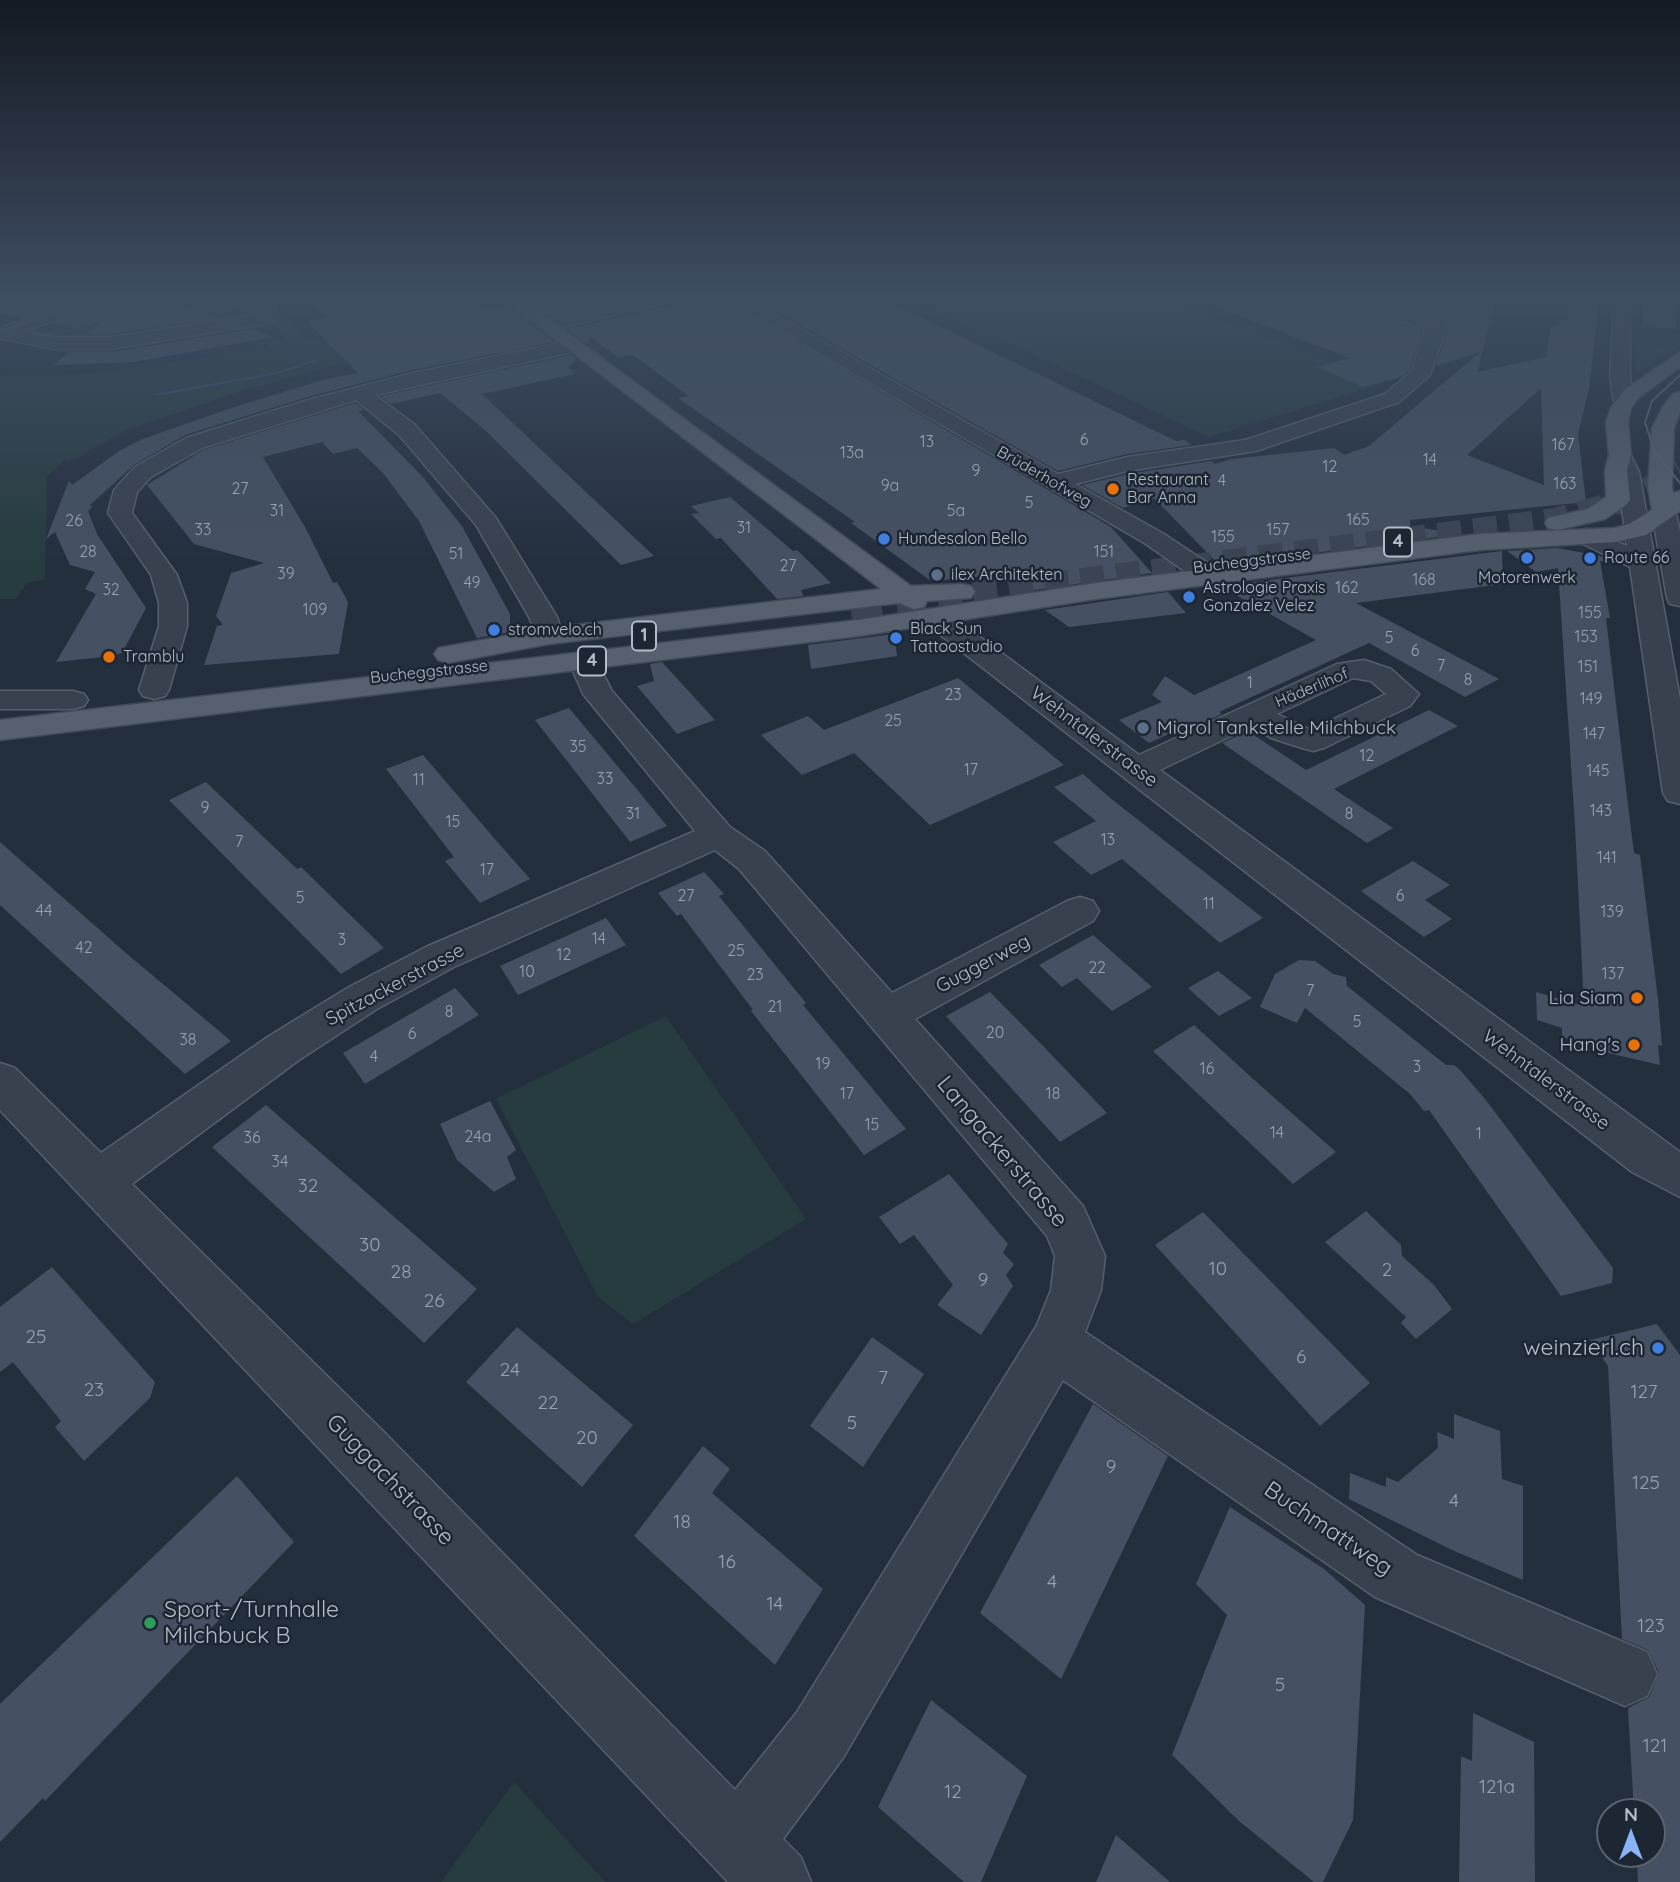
<!DOCTYPE html>
<meta charset="utf-8">
<style>
body{margin:0}
#map{position:relative;width:1680px;height:1882px;overflow:hidden;background:#242f3e;font-family:Quicksand,sans-serif}
canvas{display:block}
.north{position:absolute;left:1596px;top:1798px;width:70px;height:70px;box-sizing:border-box;background:#1d2633;border:2px solid #59626f;border-radius:50%;rotate:0deg;font-size:19px;font-weight:700;line-height:28px;text-align:center;color:#b4bcc9}
.north::after{content:'';display:block;margin:auto;width:24px;height:32px;background:#8ab4f8;clip-path:polygon(50% 0,100% 100%,50% 72%,0 100%)}
</style>
<div id="map">
<canvas width="1680" height="1882"></canvas>
<div class="north">N</div>
</div>
<script>
const ctx = document.querySelector('canvas').getContext('2d');
ctx.lineJoin = 'round';
function fillPath(path, color) { ctx.fillStyle = color; ctx.fill(path, 'evenodd'); }
const shape = rows => new Path2D(rows.map(r => 'M' + r).join(''));
function stroke(path, color, width, dash) { ctx.strokeStyle = color; ctx.lineWidth = width; ctx.lineCap = dash ? 'butt' : 'round'; ctx.setLineDash(dash || []); ctx.stroke(path); }
function drawText(font, color, halo, rows, align = 'center') {
  ctx.font = font + ' Quicksand,sans-serif'; ctx.lineWidth = 5; ctx.setLineDash([]); ctx.textBaseline = 'middle'; ctx.strokeStyle = halo; ctx.fillStyle = color; for (const [text, x, y, turn = 0] of rows) {
    ctx.save(); ctx.translate(x, y); ctx.rotate((+turn || 0) * Math.PI / 180); ctx.textAlign = isNaN(turn) ? turn : align; if (halo) ctx.strokeText(text, 0, 0); ctx.fillText(text, 0, 0); ctx.restore();
  }
}
fillPath(shape([
 [149,297,180,297,245,311,249,317,207,327,189,317,203,312,190,307,110,330,123,336,137,331,149,336,68,340,27,334,37,329,55,333],
 [902,297,1160,297,1385,383,1209,437,1019,348],
 [277,318,289,320,308,341,317,339,321,344,433,323,481,335,345,363,247,389,125,431,69,462,64,461,47,476,45,580,28,582,16,599,0,599,0,376,77,375,269,348,266,343,285,339,276,327,253,331,249,326],
 [1636,342,1654,345,1679,347,1637,373],
 [666,1016,806,1219,633,1324,598,1297,496,1099],
 [514,1782,605,1882,441,1882]
]), '#263c3f');
fillPath(shape([
 [317,359,321,360,278,374,157,396,154,394,277,372,317,359]
]), '#394c67');
fillPath(shape([
 [0,297,83,297,23,318,0,313],
 [120,297,154,297,220,318,112,334,87,334,104,319,79,328,54,323],
 [307,297,468,297,488,309,506,305,554,342,412,370,307,397,185,435,134,465,90,505,92,507,88,511,97,534,146,608,122,653,113,656,56,662,96,594,85,589,95,572,70,565,55,532,46,539,69,481,72,485,119,451,143,439,228,409,322,380,358,373,307,321,326,318],
 [548,297,582,297,595,306,551,317,529,301],
 [709,297,720,297,1111,527,1152,573,1021,592,997,575,931,581,851,523,855,522,678,398,689,396,633,355,618,357,591,338,587,344,567,329],
 [750,297,791,297,809,306,851,297,879,297,1176,441,1185,440,1191,445,1127,454,1058,471],
 [1197,297,1334,297,1422,333,1409,370,1401,377,1363,387,1317,367,1350,358,1196,300],
 [1371,297,1437,297,1429,317],
 [1459,297,1497,297,1477,372,1546,357,1551,325,1558,326,1559,320,1568,322,1569,299,1599,303,1589,389,1578,434,1586,502,1410,520,1410,526,1461,534,1219,565,1154,498,1123,508,1082,485,1128,474,1211,461,1215,464,1232,459,1334,448,1344,455,1369,446,1480,352,1436,366],
 [1541,388,1544,485,1467,455],
 [1642,298,1674,302,1677,329,1643,325],
 [251,329,273,337,134,362,54,365,69,352,112,352],
 [571,355,576,358,568,368,575,374,482,394,654,556,621,565,485,430,440,393,391,404,381,396],
 [355,403,364,410,358,411,421,475,462,526,510,614,510,632,477,638,419,521,383,473,357,448,333,454,322,442,263,457,305,527,333,583,337,582,348,602,339,654,204,665,217,626,223,625,216,616,231,573,264,563,194,544,147,485,203,450],
 [730,497,793,551,797,550,831,583,801,590,803,596,777,599,721,538,716,539,691,514,699,513,691,506],
 [1558,548,1604,557,1604,561,1600,561,1610,618,1606,618,1627,797,1634,853,1640,855,1658,999,1662,1046,1658,1045,1660,1065,1595,1050,1595,1047,1562,1037,1562,1028,1537,1020,1536,992,1584,1006,1575,825,1558,568,1536,572,1507,551],
 [1502,551,1503,584,1356,603,1499,679,1465,697,1369,643,1219,712,1222,714,1196,726,1193,723,1149,743,1119,720,1162,702,1152,695,1165,676,1194,695,1316,640,1229,591,1242,589,1237,584],
 [1168,592,1186,613,1069,627,1045,610],
 [894,634,897,656,811,669,808,645],
 [662,662,715,720,677,734,637,686,654,681,650,664],
 [958,678,1064,765,930,825,854,753,802,775,761,735,808,716,824,730],
 [569,708,635,787,667,826,630,842,535,720],
 [1429,710,1458,726,1334,789,1393,828,1367,843,1222,743,1248,731,1306,770],
 [423,755,494,838,530,879,480,903,445,861,454,857,386,769],
 [1083,774,1109,797,1263,918,1220,943,1122,859,1091,875,1053,842,1096,821,1054,787],
 [206,782,297,869,301,867,384,948,341,974,169,800],
 [0,842,127,954,231,1041,185,1074,0,905],
 [1413,861,1450,885,1425,900,1452,919,1424,937,1361,891],
 [704,872,724,894,719,896,806,1003,803,1005,906,1129,864,1155,751,1011,753,1010,681,914,677,916,658,893],
 [606,918,626,945,518,995,500,966],
 [1093,935,1152,987,1112,1011,1077,978,1062,987,1039,965],
 [1299,960,1315,961,1333,974,1346,977,1347,986,1446,1065,1454,1065,1460,1070,1485,1099,1613,1268,1612,1283,1561,1296,1429,1110,1424,1111,1410,1094,1305,1008,1297,1023,1260,1007,1275,974],
 [1218,971,1252,998,1219,1016,1188,988],
 [455,988,479,1015,365,1084,343,1053],
 [990,992,1046,1049,1107,1113,1060,1142,946,1016],
 [1194,1025,1261,1086,1336,1152,1293,1184,1153,1051],
 [490,1101,516,1150,507,1157,516,1179,494,1192,457,1160,440,1124],
 [266,1105,477,1289,424,1343,212,1147],
 [949,1174,1008,1244,1003,1253,1014,1264,1006,1275,1013,1286,981,1335,937,1305,953,1285,914,1235,900,1244,879,1217],
 [1366,1211,1401,1245,1402,1256,1434,1285,1452,1309,1416,1339,1401,1323,1406,1317,1325,1242],
 [1203,1212,1370,1383,1320,1426,1155,1245],
 [52,1267,155,1382,150,1398,84,1461,55,1427,61,1421,13,1362,0,1372,0,1307],
 [1657,1324,1680,1355,1680,1882,1638,1882,1637,1854,1652,1854,1652,1812,1634,1812,1628,1708,1649,1697,1659,1673,1648,1650,1622,1639,1608,1366,1590,1340],
 [517,1327,633,1425,582,1487,466,1382],
 [872,1337,924,1374,863,1467,810,1426],
 [1093,1404,1168,1456,1061,1679,980,1613],
 [1454,1414,1500,1431,1502,1479,1523,1486,1523,1580,1452,1550,1349,1499,1350,1473,1386,1487,1386,1477,1398,1482,1438,1448,1437,1432,1454,1439],
 [703,1446,730,1469,712,1493,823,1589,775,1665,634,1536],
 [237,1476,294,1542,45,1801,43,1798,0,1842,0,1704],
 [1230,1507,1324,1569,1365,1605,1353,1820,1323,1882,1314,1882,1239,1821,1172,1755,1227,1615,1196,1584],
 [931,1700,1027,1776,981,1882,964,1882,878,1807],
 [1473,1713,1534,1742,1535,1882,1459,1882,1461,1756,1472,1761],
 [1116,1835,1170,1882,1096,1882]
]), '#455162');
stroke(shape([
 [902,603,1555,520,1632,499,1680,470]
]), '#3a4453', 24, [24, 12]);
stroke(shape([
 [851,610,916,602]
]), '#3a4453', 31, [31, 15]);
const minor = shape([
 [92,297,118,297,23,332,54,337,112,337,260,314,210,297,241,297,274,305,279,318,270,323,112,349,54,349,0,338,0,328,92,297],
 [644,297,675,297,673,301,547,331,538,326,541,322,644,297],
 [723,297,744,297,1058,474,1127,457,1245,440,1385,394,1411,372,1425,331,1336,297,1362,297,1430,320,1440,297,1457,297,1430,375,1399,402,1256,451,1127,471,1075,484,1164,534,1218,570,1222,576,1218,582,1209,584,1200,582,1146,544,723,297],
 [1614,297,1630,297,1630,378,1634,401,1624,407,1614,401,1610,378,1614,297],
 [575,340,584,346,582,350,375,395,415,425,496,518,557,617,563,636,559,642,549,644,539,642,529,617,476,525,399,435,356,400,202,448,151,477,137,492,132,513,177,575,187,603,187,626,169,690,165,696,154,699,143,696,139,690,159,626,159,603,151,575,108,513,114,490,135,467,186,438,308,400,413,373,575,340],
 [1620,448,1628,450,1639,472,1680,699,1680,804,1668,801,1663,793,1630,567,1577,541,1574,536,1577,531,1586,529,1627,546,1617,472,1609,455,1620,448],
 [1664,506,1673,508,1676,513,1680,532,1680,606,1670,604,1667,598,1652,513,1655,508,1664,506],
 [935,609,945,611,1139,755,1337,664,1364,660,1391,669,1419,694,1410,706,1324,748,1313,751,1302,748,1271,738,1252,726,1160,770,1680,1152,1680,1197,1632,1172,925,623,921,617,925,611,935,609],
 [1353,678,1371,681,1386,694,1311,730,1277,714,1353,678],
 [584,653,594,656,612,691,730,827,765,851,892,993,1067,901,1080,897,1093,901,1099,911,1093,921,915,1019,1083,1206,1105,1256,1101,1290,1085,1332,1417,1555,1647,1652,1657,1674,1647,1696,1625,1706,1375,1597,1063,1380,843,1758,783,1839,801,1857,811,1882,728,1882,0,1110,0,1063,15,1068,101,1153,269,1036,349,987,426,947,695,831,583,694,569,662,574,656,584,653],
 [715,850,739,869,1047,1236,1055,1256,1051,1290,1037,1325,797,1712,735,1790,382,1430,132,1184,299,1060,377,1009,454,967,715,850],
 [0,691,73,691,84,694,88,700,84,706,73,709,0,709,0,691]
]);
const major = shape([
 [500,297,519,297,911,586,962,584,971,586,975,592,971,598,927,601,924,607,914,609,899,603,549,644,448,663,438,660,434,654,438,648,549,628,881,589,500,297],
 [1680,352,1680,367,1638,398,1631,408,1628,422,1631,455,1627,470,1630,500,1626,505,1605,519,1557,530,1548,528,1545,523,1548,518,1588,509,1606,497,1605,470,1609,455,1606,422,1611,408,1624,390,1680,352],
 [1680,392,1680,412,1674,428,1672,487,1673,493,1680,491,1680,511,1646,535,1615,542,1480,550,1096,599,859,636,0,740,0,720,859,620,1096,583,1480,534,1615,528,1629,524,1652,510,1648,487,1652,428,1664,405,1673,394,1680,392]
]);
stroke(minor, '#565f6c', 3);
stroke(major, '#414a57', 3);
fillPath(minor, '#38414e');
fillPath(major, '#56606e');
stroke(shape([
 [0,331,100,297],
 [1680,375,1652,401,1645,422,1654,451,1680,483]
]), '#5a6575', 2);
const sky = ctx.createLinearGradient(0, 0, 0, 561);
sky.addColorStop(0, '#141a22');
sky.addColorStop(0.53, '#3f4d63');
sky.addColorStop(1, '#3f4d6300');
ctx.fillStyle = sky;
ctx.fillRect(0, 0, 1680, 561);
for (const [x, y, r, color] of [
 [1113,489,7,"#e8710a"],
 [884,539,7,"#3f7fe0"],
 [1527,558,7,"#3f7fe0"],
 [1590,558,7,"#3f7fe0"],
 [937,575,7,"#5c6f8a"],
 [1189,597,7,"#3f7fe0"],
 [494,630,7,"#3f7fe0"],
 [896,638,7,"#3f7fe0"],
 [109,657,7,"#e8710a"],
 [1143,728,7,"#5c6f8a"],
 [1637,998,7,"#e8710a"],
 [1634,1045,7,"#e8710a"],
 [1658,1348,7,"#3f7fe0"],
 [150,1623,7,"#2e9e5b"]
]) { const dot = new Path2D(); dot.arc(x, y, r, 0, 2 * Math.PI); ctx.fillStyle = color; ctx.fill(dot); stroke(dot, '#1d2633', 2.5); }
drawText('16px', '#98a1af', null, [
 ["6",1084,440],
 ["13",927,442],
 ["167",1563,445],
 ["13a",852,453],
 ["14",1430,460],
 ["12",1330,467],
 ["9",976,471],
 ["4",1222,481],
 ["163",1565,484],
 ["9a",890,486],
 ["27",240,489],
 ["5",1029,503],
 ["31",277,511],
 ["5a",956,511],
 ["165",1358,520],
 ["26",74,521],
 ["31",744,528],
 ["33",203,530],
 ["157",1278,530],
 ["155",1223,537],
 ["28",88,552],
 ["151",1104,552],
 ["51",456,554],
 ["27",788,566],
 ["39",286,574],
 ["168",1424,580],
 ["49",472,583],
 ["162",1347,588],
 ["32",111,590],
 ["109",315,610],
 ["155",1590,613],
 ["153",1586,637],
 ["5",1389,638],
 ["6",1415,651],
 ["7",1441,666],
 ["151",1588,667],
 ["8",1468,680],
 ["1",1250,683],
 ["23",953,695],
 ["149",1591,699],
 ["25",893,721],
 ["147",1594,734],
 ["35",578,747],
 ["12",1367,756],
 ["17",971,770],
 ["145",1598,771],
 ["33",605,779],
 ["11",419,780],
 ["9",205,808],
 ["143",1601,811],
 ["31",633,814],
 ["8",1349,814],
 ["15",453,822],
 ["13",1108,840],
 ["7",239,842],
 ["141",1607,858],
 ["17",487,870],
 ["27",686,896],
 ["6",1400,896],
 ["5",300,898],
 ["11",1209,904],
 ["44",44,911],
 ["139",1612,912],
 ["14",599,939],
 ["3",342,940],
 ["42",84,948],
 ["25",736,951],
 ["12",564,955],
 ["22",1097,968],
 ["10",527,972],
 ["137",1613,974],
 ["23",755,975],
 ["7",1310,991],
 ["21",775,1007],
 ["8",449,1012],
 ["5",1357,1022],
 ["20",995,1033],
 ["6",412,1034],
 ["38",188,1040],
 ["4",374,1057],
 ["19",823,1064],
 ["3",1417,1067],
 ["16",1207,1069],
 ["17",847,1094],
 ["18",1053,1094],
 ["15",872,1125],
 ["14",1277,1133],
 ["1",1479,1134],
 ["24a",478,1137],
 ["36",252,1138],
 ["34",280,1162]
]);
drawText('16px', '#b4bcc9', '#1d2633', [
 ["Brüderhofweg",1044,477,30],
 ["Bucheggstrasse",1252,561,-7],
 ["Bucheggstrasse",429,672,-6],
 ["Häderlihof",1312,688,-23]
]);
drawText('16px', '#b4bcc9', '#1d2633', [
 ["Restaurant",1127,480],
 ["Bar Anna",1127,498],
 ["Hundesalon Bello",898,539],
 ["Route 66",1604,558],
 ["ilex Architekten",951,575],
 ["Motorenwerk",1527,578,"center"],
 ["Astrologie Praxis",1203,588],
 ["Gonzalez Velez",1203,606],
 ["Black Sun",910,629],
 ["Tattoostudio",910,647],
 ["stromvelo.ch",508,630],
 ["Tramblu",123,657]
], 'left');
for (const [x, y, w] of [
 [1398,542,28],
 [644,636,24],
 [592,661,28]
]) { const box = new Path2D(); box.roundRect(x - w / 2, y - 14.5, w, 29, 5); ctx.fillStyle = '#1d2633'; ctx.fill(box); stroke(box, '#b4bcc9', 2); }
drawText('bold 18px', '#b4bcc9', null, [
 ["4",1398,542],
 ["1",644,636],
 ["4",592,661]
]);
drawText('19px', '#b4bcc9', '#1d2633', [
 ["Migrol Tankstelle Milchbuck",1157,728,"left"],
 ["Lia Siam",1623,998],
 ["Hang's",1620,1045]
], 'right');
drawText('19px', '#b4bcc9', '#1d2633', [
 ["Wehntalerstrasse",1094,737,37],
 ["Guggerweg",983,964,-28],
 ["Spitzackerstrasse",395,985,-28],
 ["Wehntalerstrasse",1546,1080,37]
]);
drawText('19px', '#98a1af', null, [
 ["32",308,1186],
 ["30",370,1245],
 ["10",1218,1269],
 ["2",1387,1270],
 ["28",401,1272],
 ["9",983,1280],
 ["26",434,1301],
 ["25",36,1337],
 ["6",1301,1357],
 ["24",510,1370],
 ["7",883,1378],
 ["23",94,1390],
 ["127",1644,1392],
 ["22",548,1403],
 ["5",852,1423],
 ["20",587,1438],
 ["9",1111,1467],
 ["125",1646,1483],
 ["4",1454,1501],
 ["18",682,1522],
 ["16",727,1562],
 ["4",1052,1582],
 ["14",775,1604],
 ["123",1651,1626],
 ["5",1280,1685],
 ["121",1655,1746],
 ["121a",1497,1787],
 ["12",953,1792]
]);
drawText('23px', '#b4bcc9', '#1d2633', [
 ["Langackerstrasse",1002,1152,50],
 ["Guggachstrasse",390,1480,46],
 ["Buchmattweg",1328,1529,34]
]);
drawText('23px', '#b4bcc9', '#1d2633', [
 ["weinzierl.ch",1644,1348],
 ["Sport-/Turnhalle",164,1610,"left"],
 ["Milchbuck B",164,1636,"left"]
], 'right');
</script>
